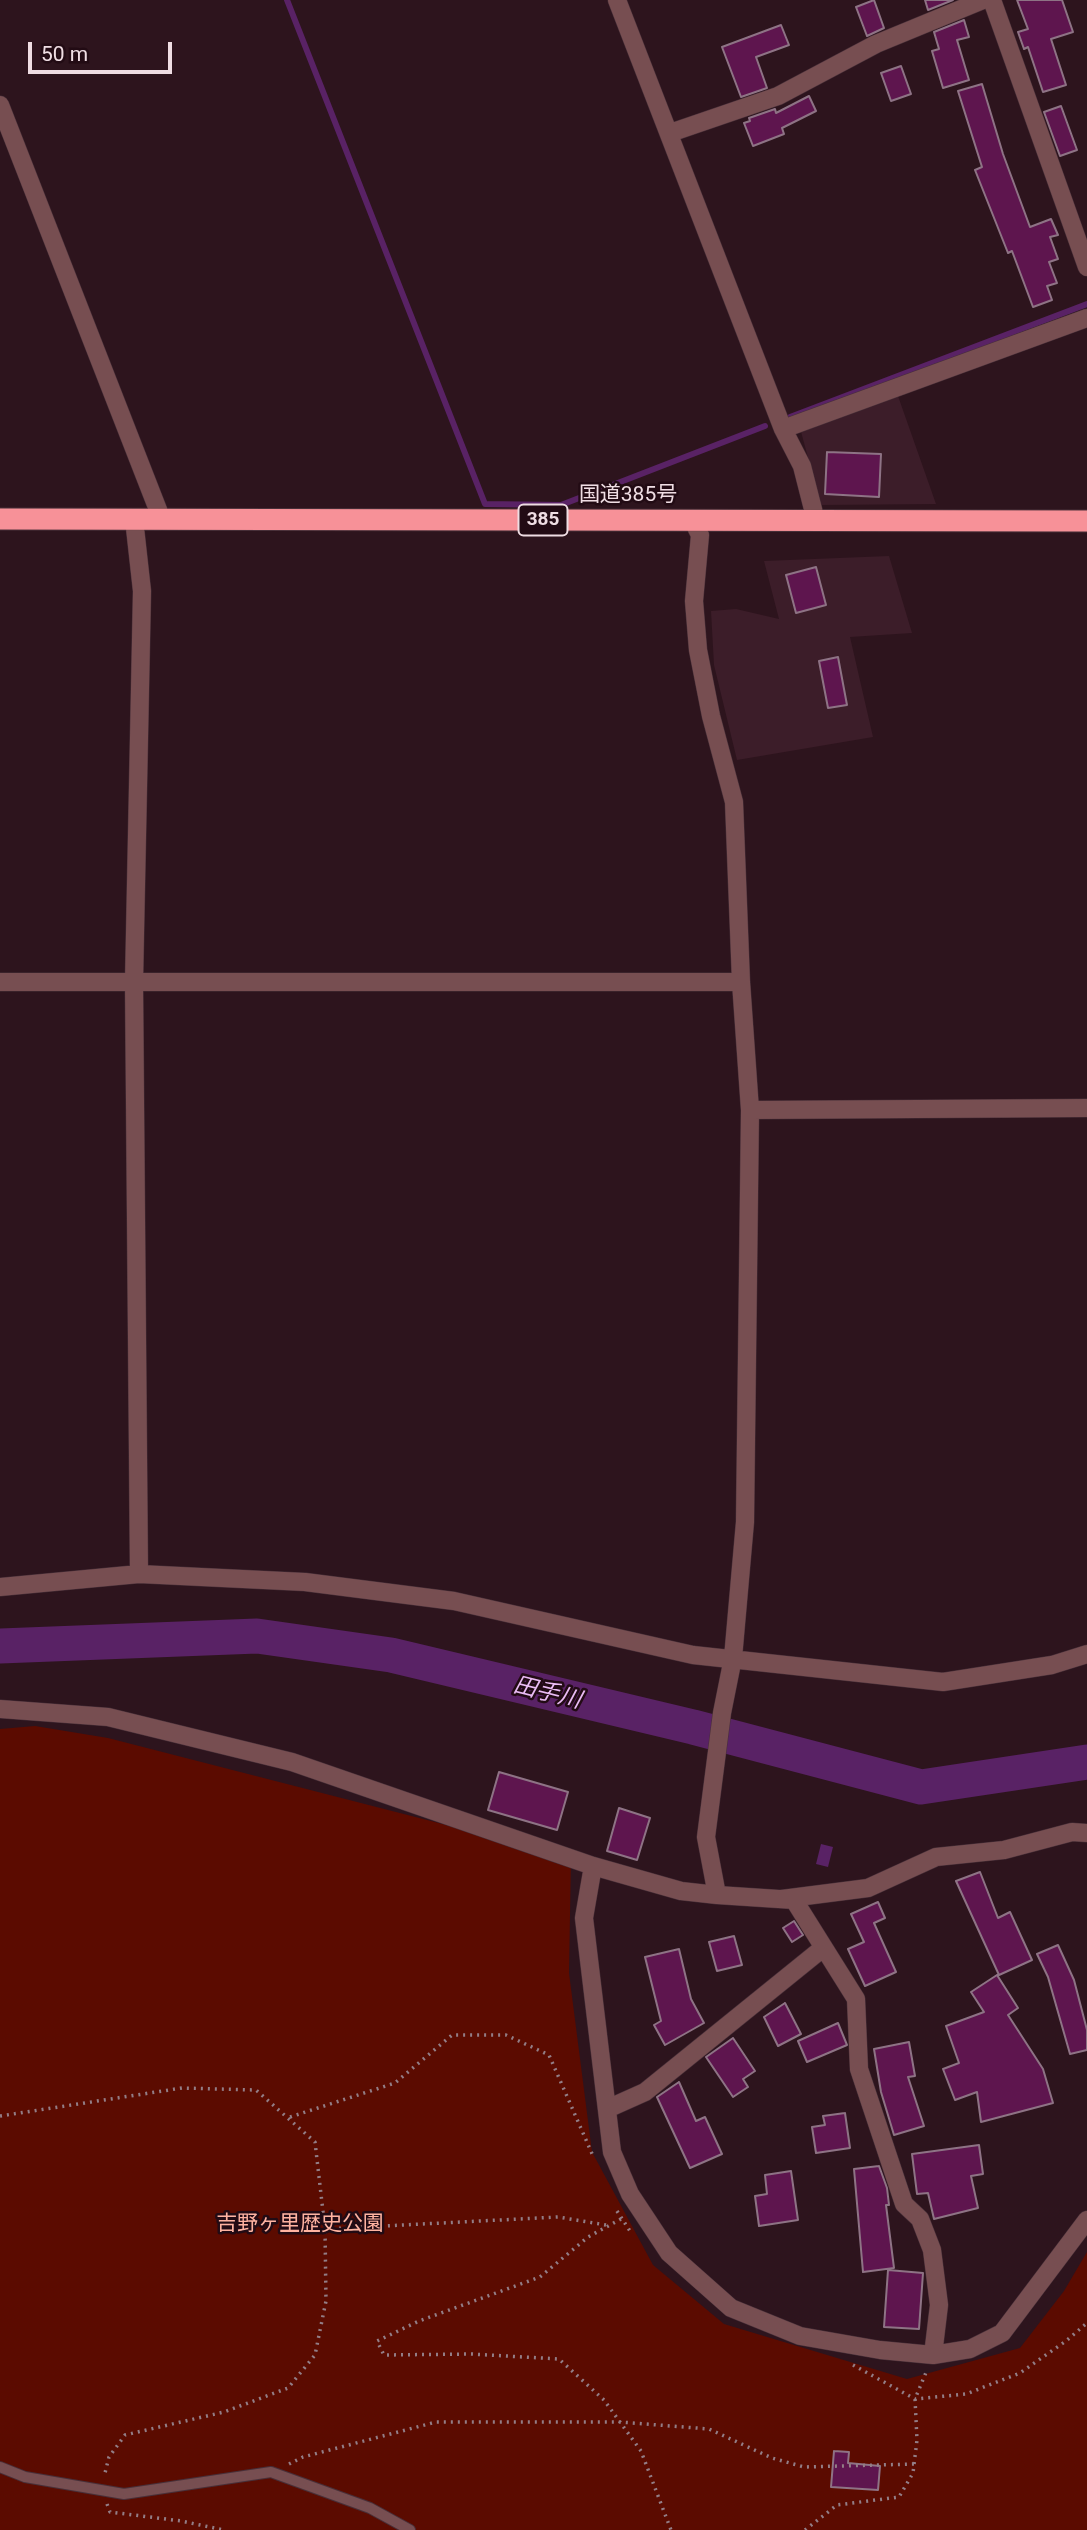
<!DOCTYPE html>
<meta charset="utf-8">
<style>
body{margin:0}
#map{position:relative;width:1087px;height:2530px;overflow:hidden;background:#2d141d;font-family:Roboto,sans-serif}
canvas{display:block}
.scale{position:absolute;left:28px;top:42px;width:144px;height:32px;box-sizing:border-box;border:4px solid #efdde3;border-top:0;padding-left:9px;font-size:21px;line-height:24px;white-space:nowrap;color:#efdde3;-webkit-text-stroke:5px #220b14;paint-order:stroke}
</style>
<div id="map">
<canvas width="1087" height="2530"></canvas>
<div class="scale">50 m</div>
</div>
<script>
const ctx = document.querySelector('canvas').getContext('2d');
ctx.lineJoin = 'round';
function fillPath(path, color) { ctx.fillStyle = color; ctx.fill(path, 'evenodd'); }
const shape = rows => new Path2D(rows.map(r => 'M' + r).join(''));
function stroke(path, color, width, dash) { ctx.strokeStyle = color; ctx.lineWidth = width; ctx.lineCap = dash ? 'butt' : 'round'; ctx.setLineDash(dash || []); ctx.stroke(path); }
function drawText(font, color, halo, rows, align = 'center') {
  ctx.font = font + ' Roboto,"Noto Sans JP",sans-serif'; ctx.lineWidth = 5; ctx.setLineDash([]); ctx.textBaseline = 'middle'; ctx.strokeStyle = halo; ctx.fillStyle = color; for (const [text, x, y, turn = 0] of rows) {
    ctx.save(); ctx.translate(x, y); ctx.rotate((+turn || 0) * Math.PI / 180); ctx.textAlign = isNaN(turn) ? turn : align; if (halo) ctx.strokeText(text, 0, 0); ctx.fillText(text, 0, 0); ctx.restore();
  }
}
fillPath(shape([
 [898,396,936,504,821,505,800,428],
 [889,556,912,633,850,637,873,737,737,760,714,665,711,611,736,609,779,619,764,561]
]), '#3c1d29');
fillPath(shape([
 [35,1726,108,1738,571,1857,569,1973,592,2152,653,2265,724,2324,907,2379,1020,2348,1064,2291,1087,2252,1087,2530,0,2530,0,1729]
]), '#5b0b00');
fillPath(shape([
 [821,1844,833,1847,828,1867,816,1864]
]), '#592265');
stroke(shape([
 [287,0,485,504,561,505,765,426],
 [790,417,1087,304]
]), '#592265', 6);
stroke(shape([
 [0,1646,257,1636,391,1655,693,1727,921,1787,1087,1762]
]), '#592265', 35);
const building = shape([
 [874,0,884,28,867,36,856,7,874,0],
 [925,0,953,0,928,10,925,0],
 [1017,0,1062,0,1073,32,1051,39,1066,85,1043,92,1028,47,1024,49,1018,32,1028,29,1017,0],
 [964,20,969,37,957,40,969,80,943,88,932,51,939,49,934,32,964,20],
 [781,25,789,45,756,57,767,88,741,97,722,47,781,25],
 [901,66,911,94,891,101,881,73,901,66],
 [982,84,1003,154,1030,227,1051,219,1058,235,1050,237,1058,259,1049,262,1057,283,1047,286,1052,300,1033,307,1012,251,1008,253,975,170,982,167,958,91,982,84],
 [809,96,816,111,782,128,784,134,753,146,744,123,750,121,749,118,775,109,776,113,809,96],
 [1061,106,1077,150,1060,156,1044,112,1061,106],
 [827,452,881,454,879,497,825,494,827,452],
 [816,567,826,605,796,613,786,575,816,567],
 [838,657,847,705,828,708,819,661,838,657],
 [499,1772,568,1792,557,1830,488,1810,499,1772],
 [619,1808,650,1818,637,1860,607,1851,619,1808],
 [980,1872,998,1918,1010,1912,1032,1960,999,1975,956,1881,980,1872],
 [878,1902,885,1918,874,1923,896,1972,865,1986,848,1949,864,1942,851,1914,878,1902],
 [794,1921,803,1935,792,1942,783,1928,794,1921],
 [734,1936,742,1965,717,1971,709,1942,734,1936],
 [1058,1945,1074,1980,1087,2030,1087,2050,1070,2054,1048,1977,1037,1954,1058,1945],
 [679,1949,691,1999,704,2023,665,2045,654,2025,661,2021,645,1957,679,1949],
 [997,1975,1018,2008,1008,2015,1043,2069,1053,2103,981,2122,977,2092,955,2100,943,2069,959,2063,946,2026,984,2012,971,1992,997,1975],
 [785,2003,801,2034,778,2046,764,2017,785,2003],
 [838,2023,847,2045,807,2062,798,2041,838,2023],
 [733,2038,755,2071,743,2079,748,2087,733,2097,706,2057,733,2038],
 [909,2042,915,2076,908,2077,924,2126,894,2135,881,2092,874,2049,909,2042],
 [679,2082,696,2121,705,2117,722,2154,690,2168,657,2097,679,2082],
 [845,2113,850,2148,816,2153,812,2127,825,2125,823,2116,845,2113],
 [979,2145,983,2174,971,2176,978,2208,934,2219,928,2193,917,2194,912,2154,979,2145],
 [879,2166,887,2188,889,2205,886,2205,894,2268,863,2272,854,2169,879,2166],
 [791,2171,798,2220,759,2226,755,2196,767,2194,765,2175,791,2171],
 [888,2270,923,2273,919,2329,884,2327,888,2270],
 [834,2451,849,2452,848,2463,880,2466,878,2490,831,2487,834,2451]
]);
fillPath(building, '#5e154e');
stroke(building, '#8e7385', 2);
const lane = shape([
 [0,2467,25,2477,124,2494,271,2472,370,2508,410,2530]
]);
const street = shape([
 [617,0,783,429,802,466,816,521],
 [992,0,1087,267],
 [0,105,162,520],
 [670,133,778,96,876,44,983,0],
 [783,429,1087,318],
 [134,519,142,591,134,982,139,1574],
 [693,521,700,535,694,601,698,650,711,716,734,802,741,982,750,1110,745,1522,733,1658,722,1713,706,1837,717,1895,794,1900,856,1999,859,2069,904,2204,920,2219,932,2250,939,2305,933,2355],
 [0,982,741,982],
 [750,1110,1087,1108],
 [0,1587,139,1574,305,1582,454,1601,693,1655,943,1682,1052,1665,1087,1654],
 [0,1709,108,1717,292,1762,593,1866,681,1891,717,1895],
 [593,1866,584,1918,612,2152,630,2194,669,2253,731,2308,800,2336,880,2350,933,2355,970,2349,1002,2333,1087,2220],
 [782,1899,868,1888,936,1857,1004,1850,1072,1832,1087,1833],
 [607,2109,645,2092,823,1948]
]);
const highway = shape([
 [0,519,1087,521]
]);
stroke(lane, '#483039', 12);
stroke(street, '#483039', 19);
stroke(highway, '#483039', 23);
stroke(shape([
 [0,2116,182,2088,256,2090,315,2142,325,2229,326,2301,315,2355,288,2388,224,2412,125,2435,109,2457,104,2477],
 [290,2117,395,2083,452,2035,506,2035,549,2055,593,2156],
 [617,2211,630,2231],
 [621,2219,588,2237,540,2277,419,2321,377,2341,384,2355,471,2354,559,2359,604,2400,641,2451,671,2530],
 [325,2229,558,2217,606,2225],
 [853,2365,915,2399,966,2394,1020,2373,1066,2341,1087,2323],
 [289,2464,303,2457,436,2422,620,2422,709,2429,772,2458,804,2467,914,2464],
 [107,2504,110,2512,181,2521,224,2530],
 [805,2530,837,2505,899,2497,913,2473,917,2440,915,2399,927,2370]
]), '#937e86', 3.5, [2, 5]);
stroke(lane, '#774e51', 10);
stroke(street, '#774e51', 18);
stroke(highway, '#f79198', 21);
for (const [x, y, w] of [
 [543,520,49]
]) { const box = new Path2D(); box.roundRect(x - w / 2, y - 15.5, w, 31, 5); ctx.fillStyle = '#220b14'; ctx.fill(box); stroke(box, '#efdde3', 2); }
drawText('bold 19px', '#efdde3', null, [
 ["385",543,520]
]);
drawText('21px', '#efdde3', '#220b14', [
 ["国道385号",628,496]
]);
drawText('21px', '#ffb3a1', '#220b14', [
 ["吉野ヶ里歴史公園",300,2225]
]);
drawText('italic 23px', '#eabbf4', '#220b14', [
 ["田手川",547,1694,14]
]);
</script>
